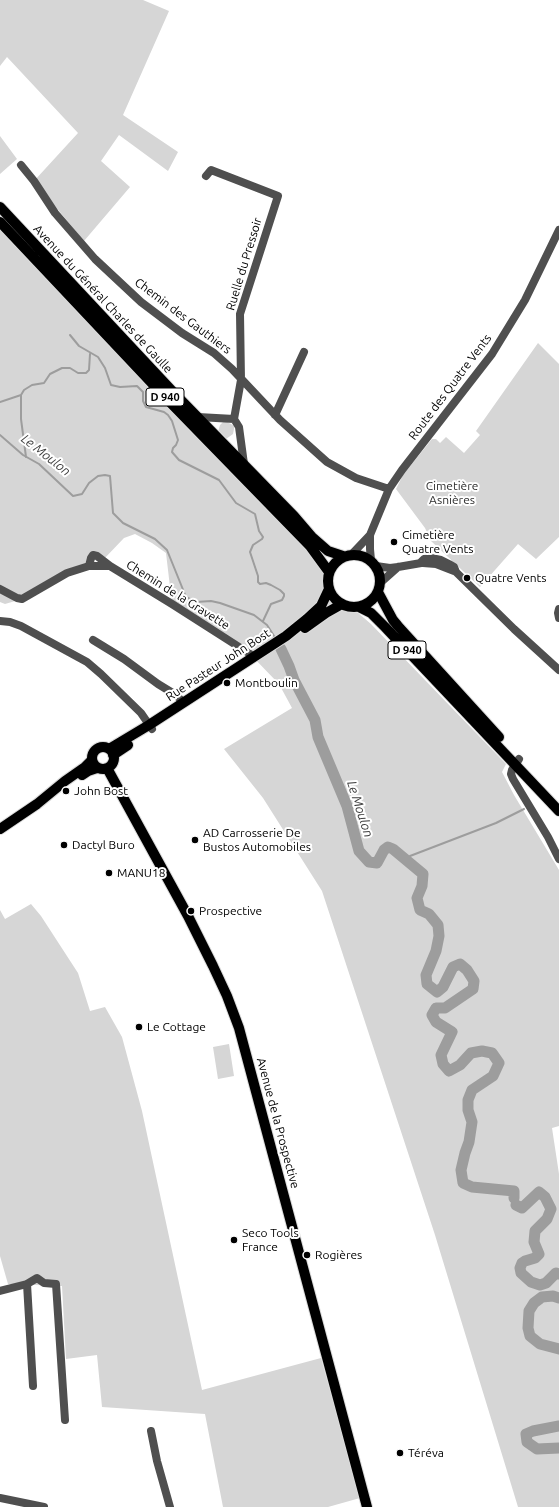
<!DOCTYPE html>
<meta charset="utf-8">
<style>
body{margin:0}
canvas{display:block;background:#fff}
</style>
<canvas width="559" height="1507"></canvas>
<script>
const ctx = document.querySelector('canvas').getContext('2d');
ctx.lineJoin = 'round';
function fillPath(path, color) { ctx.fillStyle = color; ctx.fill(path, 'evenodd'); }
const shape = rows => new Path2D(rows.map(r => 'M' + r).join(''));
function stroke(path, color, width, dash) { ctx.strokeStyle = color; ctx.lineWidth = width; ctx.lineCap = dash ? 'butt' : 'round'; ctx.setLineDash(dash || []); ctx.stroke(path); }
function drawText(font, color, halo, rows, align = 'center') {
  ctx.font = font + ' Ubuntu,sans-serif'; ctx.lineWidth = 4; ctx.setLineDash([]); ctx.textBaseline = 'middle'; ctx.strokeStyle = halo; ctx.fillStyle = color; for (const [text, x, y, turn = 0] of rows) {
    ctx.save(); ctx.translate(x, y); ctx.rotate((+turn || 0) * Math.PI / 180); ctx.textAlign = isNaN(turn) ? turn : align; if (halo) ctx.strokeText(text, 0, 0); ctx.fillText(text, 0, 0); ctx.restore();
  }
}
fillPath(shape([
 [0,0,143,0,169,11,123,115,178,152,168,171,119,135,101,161,130,187,84,241,34,181,78,133,7,57,0,66],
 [0,136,17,159,0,174],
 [0,222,329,572,326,583,332,595,336,600,349,607,350,612,357,612,371,624,506,764,502,772,514,795,559,870,559,1126,552,1128,559,1174,559,1507,518,1507,435,1235,322,891,263,798,224,749,292,708,279,684,250,654,172,604,166,553,152,543,135,534,124,538,103,560,97,556,89,566,22,599,5,604,0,602],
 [538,343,559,364,559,537,536,559,518,544,480,587,431,541,425,528,396,489,403,475,432,439,436,439,440,443,446,437,464,453,480,435,476,431],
 [223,422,227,422,231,424,234,426,234,429,233,434,226,439,218,432,220,425],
 [31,904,41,916,78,973,90,1011,105,1007,122,1037,142,1111,202,1390,321,1358,360,1498,328,1507,223,1507,205,1414,102,1407,97,1355,66,1359,62,1286,8,1284,0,1256,0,910,5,919],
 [229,1044,234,1076,218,1079,213,1047]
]), '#d6d6d6');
stroke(shape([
 [70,335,79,346,98,357,105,368,111,385,120,387,137,386,143,392,143,401,146,407,164,412,168,415,172,421,178,440,176,445,173,448,172,452,179,460,219,480,236,503,255,514,259,531,263,537,262,539,253,545,250,552,258,576,258,582,260,584,266,583,271,585,280,590,284,594,284,596,282,600,271,604,263,621],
 [0,402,21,395],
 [0,435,23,455,39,464,73,496,82,494,89,483,98,476,105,475,110,476,113,513,123,523,155,539,167,550,186,597,196,602,211,601,220,603,254,615,267,625,276,639],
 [26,457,21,419,21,395,24,390,32,385,44,383,50,374,62,368,70,368,78,373,86,373,89,370,90,354],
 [407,859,410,856,496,823,524,809]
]), '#9d9d9d', 2);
stroke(shape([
 [281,649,289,666,294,680,315,720,318,737,347,806,359,851,369,862,377,863,384,850,388,847,393,849,423,874,422,886,417,898,420,910,429,914,438,925,439,936,436,951,426,975,427,984,437,992,443,987,453,967,460,964,467,970,474,981,473,989,445,1008,436,1008,432,1015,436,1022,452,1032,441,1055,443,1064,449,1071,460,1065,471,1053,482,1051,492,1053,499,1063,493,1076,472,1090,468,1100,468,1110,472,1122,469,1142,465,1153,461,1170,463,1183,472,1187,514,1191,514,1198],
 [516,1205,522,1208,539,1192,545,1197,551,1209,547,1219,535,1231,534,1242,539,1254,535,1258,525,1261,522,1263,520,1268,521,1273,531,1282,540,1285,546,1283,556,1273,559,1274],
 [559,1298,553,1296,542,1297,534,1303,529,1311,528,1328,530,1336,540,1344,559,1349],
 [559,1426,533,1431,526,1434,527,1442,537,1449,559,1448]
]), '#9d9d9d', 11);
const major = shape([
 [0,207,173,392,294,516,312,537,328,551,343,556],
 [0,222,165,397,310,546,329,572],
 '328 581a26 26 0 1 1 52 0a26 26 0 1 1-52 0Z',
 [378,592,393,620,398,626,499,737],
 [359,607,371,613,385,627,559,811],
 [305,628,326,613,342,604],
 '92 758a11 11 0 1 1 22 0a11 11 0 1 1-22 0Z',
 [109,749,149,725,286,636,307,619,321,606,329,589],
 [113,755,128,745],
 [107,768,188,916,213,966,227,996,239,1028,367,1507],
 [82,775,88,771,97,768],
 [0,829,37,804,65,781,85,767,92,760]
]);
stroke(major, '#dbdbdb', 12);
stroke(shape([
 [21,165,34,181,55,213,95,259,141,302,182,333,214,353,232,369,280,420,327,462,356,478,389,489],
 [206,176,211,170,278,196,240,314,241,380,234,419],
 [275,415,304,352],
 [198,417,234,419],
 [234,419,239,427,244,464],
 [352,554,370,535],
 [371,560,370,549,370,535,389,489,402,470,492,354,525,300,559,230],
 [421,562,424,559,431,558,441,560,449,564,454,567,456,572,514,629,559,670],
 [423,563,436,564,454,571],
 [89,566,91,558,93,555,97,556,110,566],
 [376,566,390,568,398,567,427,562],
 [380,583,398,567],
 [0,589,17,598,22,599,67,573,89,566,110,566,172,604,250,654,253,658],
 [559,609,558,613,559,618],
 [0,621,10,622,21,626,87,662,101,674,141,713,152,729],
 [93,640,124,659,158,684,176,695,183,702],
 [519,759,512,770,511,774,513,779,548,837,559,859],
 [27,1284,33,1386],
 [0,1291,27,1284,37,1278,44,1283,56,1284,65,1420],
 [151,1431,157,1461,170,1507],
 [0,1498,44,1507]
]), '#4f4f4f', 8);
stroke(major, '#000', 10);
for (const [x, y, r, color] of [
 [394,542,4,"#000"],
 [467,578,4,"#000"],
 [227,683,4,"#000"],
 [66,791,4,"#000"],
 [195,840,4,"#000"],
 [64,845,4,"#000"],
 [109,873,4,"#000"],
 [191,911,4,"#000"],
 [139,1027,4,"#000"],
 [234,1240,4,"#000"],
 [307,1255,4,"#000"],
 [400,1453,4,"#000"]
]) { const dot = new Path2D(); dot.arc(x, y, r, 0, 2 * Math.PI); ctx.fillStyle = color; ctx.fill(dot); stroke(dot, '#fff', 1.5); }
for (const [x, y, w] of [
 [165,397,38],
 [407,650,38]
]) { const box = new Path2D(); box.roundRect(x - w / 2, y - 9, w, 18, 3); ctx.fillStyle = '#fff'; ctx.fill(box); stroke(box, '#000', 1); }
drawText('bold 11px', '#000', null, [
 ["D 940",165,397],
 ["D 940",407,650]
]);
drawText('12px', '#000', '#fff', [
 ["Ruelle du Pressoir",244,264,-73],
 ["Avenue du Général Charles de Gaulle",103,299,47],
 ["Chemin des Gauthiers",183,316,37],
 ["Route des Quatre Vents",450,387,-53],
 ["Chemin de la Gravette",178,595,32],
 ["Rue Pasteur John Bost",218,665,-33],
 ["Avenue de la Prospective",278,1123,75]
]);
drawText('12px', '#2d2d2d', '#fff', [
 ["Cimetière",452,486],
 ["Asnières",452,500]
]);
drawText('12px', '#000', '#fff', [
 ["Cimetière",402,535],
 ["Quatre Vents",402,549],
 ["Quatre Vents",475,578],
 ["Montboulin",235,683],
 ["John Bost",74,791],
 ["AD Carrosserie De",203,833],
 ["Bustos Automobiles",203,847],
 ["Dactyl Buro",72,845],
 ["MANU18",117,873],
 ["Prospective",199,911],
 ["Le Cottage",147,1027],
 ["Seco Tools",242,1233],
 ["France",242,1247],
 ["Rogières",315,1255],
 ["Téréva",408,1453]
], 'left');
drawText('italic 13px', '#3e3e3e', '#fff', [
 ["Le Moulon",46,455,38],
 ["Le Moulon",360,809,72]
]);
</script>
